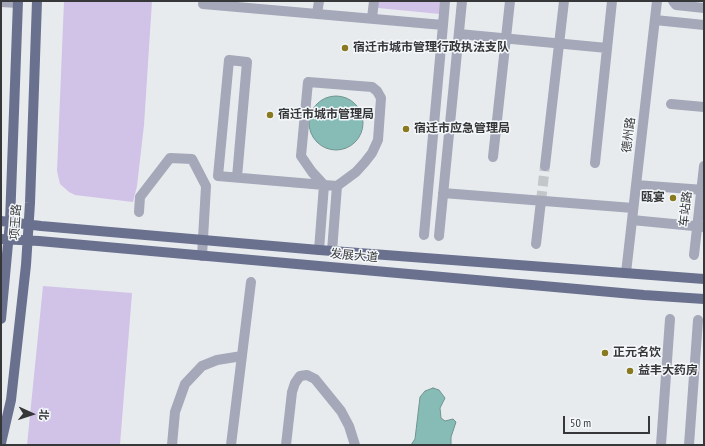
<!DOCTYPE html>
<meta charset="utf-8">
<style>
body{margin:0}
#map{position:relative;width:705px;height:446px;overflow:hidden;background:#e8ebee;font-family:"PT Sans Narrow","Noto Sans SC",sans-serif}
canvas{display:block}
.frame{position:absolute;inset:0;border:2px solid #363738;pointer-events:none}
.north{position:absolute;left:12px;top:394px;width:40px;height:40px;-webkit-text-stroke:3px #f5f8fb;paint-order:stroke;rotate:93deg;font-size:11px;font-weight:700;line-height:16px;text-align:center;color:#363738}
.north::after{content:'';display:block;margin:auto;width:14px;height:18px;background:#363738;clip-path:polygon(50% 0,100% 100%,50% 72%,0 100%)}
.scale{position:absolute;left:563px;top:416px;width:87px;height:18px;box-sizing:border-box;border:2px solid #363738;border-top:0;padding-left:5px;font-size:12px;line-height:14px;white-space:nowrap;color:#363738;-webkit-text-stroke:3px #f5f8fb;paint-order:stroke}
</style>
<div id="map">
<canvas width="705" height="446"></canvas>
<div class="frame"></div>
<div class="north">北</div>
<div class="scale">50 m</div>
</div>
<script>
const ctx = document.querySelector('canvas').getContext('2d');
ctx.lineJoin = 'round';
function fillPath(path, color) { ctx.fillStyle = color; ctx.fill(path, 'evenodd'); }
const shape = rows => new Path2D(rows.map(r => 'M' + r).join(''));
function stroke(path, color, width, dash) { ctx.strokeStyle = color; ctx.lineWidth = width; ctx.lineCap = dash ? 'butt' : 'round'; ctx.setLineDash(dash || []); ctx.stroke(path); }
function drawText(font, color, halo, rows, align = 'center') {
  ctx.font = font + ' "PT Sans Narrow","Noto Sans SC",sans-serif'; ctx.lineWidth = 3; ctx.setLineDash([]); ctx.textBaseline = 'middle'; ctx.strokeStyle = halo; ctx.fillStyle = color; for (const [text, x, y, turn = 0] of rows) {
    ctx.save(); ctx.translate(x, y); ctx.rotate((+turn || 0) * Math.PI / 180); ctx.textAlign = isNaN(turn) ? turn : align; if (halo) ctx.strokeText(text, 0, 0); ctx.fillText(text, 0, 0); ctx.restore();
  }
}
fillPath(shape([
 [64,1,152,1,144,125,137,186,133,202,75,195,69,192,60,184,57,171],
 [378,1,441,1,440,14,378,8],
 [43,286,132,293,120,445,27,445]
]), '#d1c2e8');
const water = shape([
 '309 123a27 27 0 1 1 54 0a27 27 0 1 1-54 0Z',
 [433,388,439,390,445,398,440,408,441,418,445,421,453,419,456,422,451,437,451,445,411,445,415,439,420,397,425,391,433,388]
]);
fillPath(water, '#87bcb6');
stroke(water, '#6f9490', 1);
stroke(shape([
 [541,201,545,166]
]), '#c4c7ca', 10, [10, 5]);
stroke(shape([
 [673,1,676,5,704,8],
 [1,2,18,3],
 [203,4,443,25,424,235],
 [317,14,319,1],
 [372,18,374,1],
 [655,20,704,25],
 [443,25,445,1],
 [459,34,607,48],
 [671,104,704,107],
 [493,157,510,1],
 [595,163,612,1],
 [545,166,564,1],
 [237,177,247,62,229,60,218,176,324,185,337,186,356,172,365,162,372,153,378,140,381,98,377,91,372,87,308,82,301,156,312,172,324,185,319,250],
 [636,185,704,190],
 [443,193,633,208],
 [139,212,140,197,170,158,192,159,206,186,202,256],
 [632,220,704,227],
 [439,236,462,1],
 [536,244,541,201],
 [332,251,337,186],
 [694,255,704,166],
 [626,273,657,1],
 [172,445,175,412,185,384,202,366,217,360,242,356],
 [231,445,251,282],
 [286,445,292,392,295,383,300,376,307,375,315,379,341,411,349,426,355,445],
 [661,445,670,319],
 [689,445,698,320]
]), '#a4a8b9', 10);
stroke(shape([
 [1,221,41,226,319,250,704,279],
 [1,239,39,241,644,295,704,299],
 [1,319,10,222,18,1],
 [1,443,11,400,26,265,30,203,37,1]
]), '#6a718f', 10);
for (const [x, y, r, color] of [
 [345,48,4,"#897a1f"],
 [270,115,4,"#897a1f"],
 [406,129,4,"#897a1f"],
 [673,198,4,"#897a1f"],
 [605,353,4,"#897a1f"],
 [630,371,4,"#897a1f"]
]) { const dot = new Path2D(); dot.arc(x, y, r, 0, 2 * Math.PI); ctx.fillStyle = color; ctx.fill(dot); stroke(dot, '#f5f8fb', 1.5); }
drawText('bold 12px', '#363738', '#f5f8fb', [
 ["宿迁市城市管理行政执法支队",353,48],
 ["宿迁市城市管理局",278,115],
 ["宿迁市应急管理局",414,129],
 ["瓯宴",665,198,"right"],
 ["正元名饮",613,353],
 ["益丰大药房",638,371]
], 'left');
drawText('12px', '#363738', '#f5f8fb', [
 ["德州路",629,135,-83],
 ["车站路",686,209,-84],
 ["项王路",16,222,-86],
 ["发展大道",354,256,5]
]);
</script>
